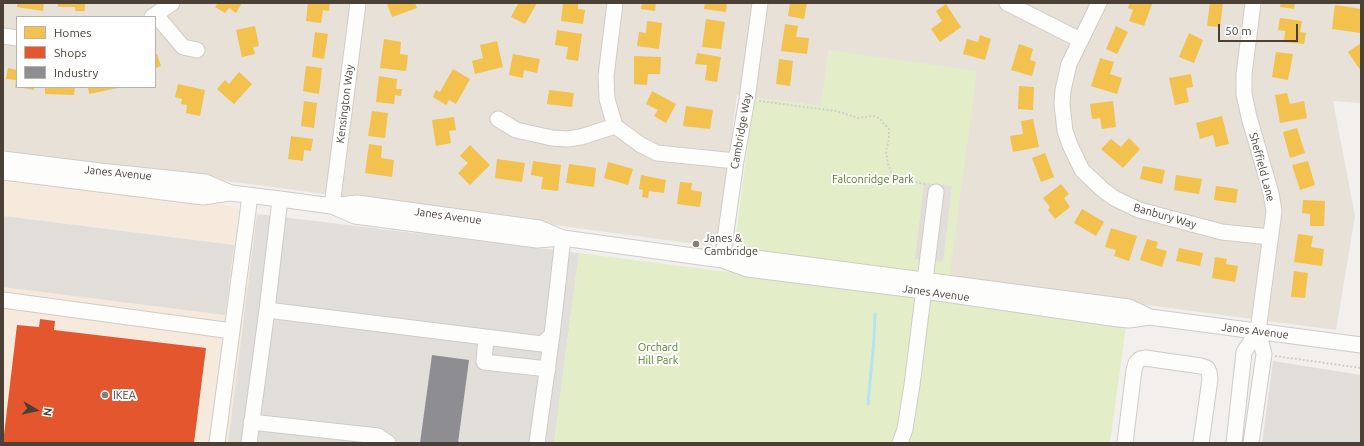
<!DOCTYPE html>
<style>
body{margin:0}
#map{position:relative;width:1364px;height:446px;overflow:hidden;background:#f2efec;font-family:Ubuntu,sans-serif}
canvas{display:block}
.frame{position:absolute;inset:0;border:4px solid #4a4036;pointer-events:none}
.legend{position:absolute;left:16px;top:16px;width:140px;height:72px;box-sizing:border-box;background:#fff;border:1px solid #b7b3af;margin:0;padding:5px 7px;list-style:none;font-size:12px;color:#4a4036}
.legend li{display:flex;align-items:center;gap:8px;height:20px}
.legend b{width:20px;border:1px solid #b7b3af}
.north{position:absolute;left:16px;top:390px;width:40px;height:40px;-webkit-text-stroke:3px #fff;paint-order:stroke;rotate:99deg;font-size:11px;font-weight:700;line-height:16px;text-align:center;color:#4a4036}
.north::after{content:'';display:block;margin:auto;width:14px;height:18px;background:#4a4036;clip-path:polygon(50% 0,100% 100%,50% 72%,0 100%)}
.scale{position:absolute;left:1218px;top:24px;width:80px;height:18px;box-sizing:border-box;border:2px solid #4a4036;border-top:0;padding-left:5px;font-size:12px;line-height:14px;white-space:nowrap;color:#4a4036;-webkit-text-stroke:3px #fff;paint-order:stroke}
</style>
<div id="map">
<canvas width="1364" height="446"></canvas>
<div class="frame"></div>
<ul class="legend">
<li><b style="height:11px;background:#f2c14e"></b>Homes</li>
<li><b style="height:11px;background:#e4572e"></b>Shops</li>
<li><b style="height:11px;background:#8d8d92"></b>Industry</li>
</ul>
<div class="north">N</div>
<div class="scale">50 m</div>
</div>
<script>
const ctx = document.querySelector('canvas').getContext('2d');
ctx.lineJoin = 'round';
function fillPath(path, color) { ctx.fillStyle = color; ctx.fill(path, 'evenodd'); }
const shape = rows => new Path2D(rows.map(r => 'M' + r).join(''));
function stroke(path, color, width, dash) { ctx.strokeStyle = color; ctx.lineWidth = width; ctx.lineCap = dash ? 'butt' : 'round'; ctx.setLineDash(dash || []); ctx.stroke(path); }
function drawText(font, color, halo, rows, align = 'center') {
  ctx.font = font + ' Ubuntu,sans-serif'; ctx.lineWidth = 4; ctx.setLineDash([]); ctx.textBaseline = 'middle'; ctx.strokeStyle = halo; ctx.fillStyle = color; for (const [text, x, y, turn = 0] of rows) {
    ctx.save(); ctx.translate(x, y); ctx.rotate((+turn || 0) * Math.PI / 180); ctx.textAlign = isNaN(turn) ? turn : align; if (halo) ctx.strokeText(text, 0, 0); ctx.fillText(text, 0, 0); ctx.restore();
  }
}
fillPath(shape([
 [3,3,1361,3,1361,103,1333,101,1355,216,1336,330,949,279,829,50,821,106,737,95,719,235,715,242,710,246,265,186,3,153],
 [17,17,155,17,155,87,17,87]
]), '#e7e1d8');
fillPath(shape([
 [3,177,225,205,257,214,228,443,3,443]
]), '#f6eadd');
fillPath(shape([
 [257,214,579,253,554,443,228,443]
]), '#e2deda');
fillPath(shape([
 [829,50,977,71,949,279,740,251,737,247,735,242,754,97,821,106],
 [579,253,940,299,1126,326,1110,443,554,443]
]), '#e3eec9');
fillPath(shape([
 [924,183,952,186,943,262,915,259],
 [3,216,234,245,225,315,3,287],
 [1273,361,1361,375,1361,443,1262,443]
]), '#e1deda');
fillPath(shape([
 [17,3,44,3,43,11,17,7],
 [58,3,85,3,85,11,75,11,75,7,58,7],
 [218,3,242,3,236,13,229,8,225,13,215,7],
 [308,3,330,3,329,11,323,10,321,23,306,21],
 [390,3,415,3,417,8,392,17,387,4],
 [515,3,537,3,525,24,511,17,518,4],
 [563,3,578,3,578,9,585,10,583,24,561,21],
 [642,3,656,3,655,11,641,9],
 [705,3,727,3,726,12,704,9],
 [790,3,807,3,804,19,788,16],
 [1130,3,1152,4,1144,26,1129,21,1133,10,1128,8],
 [1210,3,1223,3,1220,27,1207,26],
 [1281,3,1295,3,1294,9,1280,7],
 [946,4,961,27,940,42,931,29,942,21,936,11],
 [1335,5,1361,9,1361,33,1332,29],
 [1280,18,1302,21,1300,32,1306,33,1304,44,1284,42,1285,31,1278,30],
 [706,19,725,22,721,49,702,47],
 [647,21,662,23,659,49,637,46,639,32,646,33],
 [785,24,798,26,796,37,809,38,807,54,781,51],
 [255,26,259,46,253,47,255,54,242,57,236,30],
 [1116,26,1128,32,1117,54,1106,49],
 [557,30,582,34,578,61,566,59,568,47,555,45],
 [315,32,328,34,324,59,312,57],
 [1189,33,1203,40,1194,63,1179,57],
 [980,35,991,39,985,60,963,54,967,39,978,42],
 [384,39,401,42,400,54,408,55,406,71,380,68],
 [497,41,503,67,475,74,472,61,483,58,480,45],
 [1361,43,1361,71,1348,52],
 [1019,44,1033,49,1030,60,1036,62,1032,76,1011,70],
 [1276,52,1293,54,1288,80,1272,77],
 [697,53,721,57,717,82,705,80,707,65,695,64],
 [157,54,161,66,155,68,155,55],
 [513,54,540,59,537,73,524,70,523,78,509,75],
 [634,56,661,57,660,74,648,74,647,85,634,84],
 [1100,58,1114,62,1110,74,1122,78,1117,94,1091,86],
 [779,59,793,61,790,86,776,84],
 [306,66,322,68,319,94,303,91],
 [8,68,17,70,17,88,15,88,16,80,6,79],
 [453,69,470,79,456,104,449,100,446,105,433,97,436,90,440,92],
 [239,72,252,84,234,104,217,89,225,80,229,84],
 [1191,74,1193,87,1186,88,1189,102,1175,105,1169,78],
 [379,76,397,79,396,89,402,89,401,96,395,95,394,104,376,102],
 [178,84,205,90,200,116,186,113,187,105,181,104,182,99,175,97],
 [1019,86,1034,87,1033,110,1018,109],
 [17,87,34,87,34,90],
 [45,87,75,87,74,95,45,94],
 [88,87,118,87,118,88,89,94],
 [549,90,574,93,572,107,547,104],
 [652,91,676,104,666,123,654,116,658,110,646,104],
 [1287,93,1290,104,1304,101,1307,118,1280,123,1275,95],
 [304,101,317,103,314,128,301,126],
 [1113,101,1116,127,1102,129,1100,118,1092,119,1090,104],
 [686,106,713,110,710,129,683,126],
 [372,111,388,113,385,138,368,136],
 [1222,116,1229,144,1216,147,1213,135,1200,139,1196,123],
 [454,117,456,130,449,131,451,143,436,146,432,120],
 [1033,119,1039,147,1013,152,1010,136,1023,134,1021,121],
 [1297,128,1305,153,1290,158,1283,132],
 [291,136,313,139,311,151,304,150,303,161,288,159],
 [1129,138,1140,149,1123,168,1101,149,1111,139,1121,147],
 [369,144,382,146,381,158,394,160,392,177,365,173],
 [470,145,490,165,470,185,458,173,468,163,460,156],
 [1045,153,1054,177,1041,182,1032,158],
 [497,159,525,163,522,182,495,178],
 [533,161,561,165,558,191,541,189,543,177,531,175],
 [1308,161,1315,185,1300,190,1292,165],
 [608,162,633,169,628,185,604,178],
 [569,164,596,168,594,187,566,183],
 [1143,166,1165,170,1162,184,1140,179],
 [641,175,666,180,664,193,649,191,648,198,642,197,643,190,639,189],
 [1176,175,1202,179,1199,194,1174,190],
 [680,182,692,183,691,190,702,192,700,207,677,204],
 [1061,184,1069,194,1064,198,1070,207,1055,219,1048,210,1050,207,1043,198],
 [1216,186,1238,189,1236,203,1214,200],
 [1303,200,1325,201,1324,226,1310,226,1310,214,1302,213],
 [1082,209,1104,222,1096,236,1074,223],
 [1111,228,1137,236,1129,261,1114,256,1116,250,1105,247],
 [1298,234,1313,236,1311,247,1324,249,1322,266,1294,262],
 [1147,239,1158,242,1156,248,1167,251,1162,267,1140,260],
 [1179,248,1203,253,1200,266,1176,261],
 [1215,257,1227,259,1226,264,1238,266,1235,282,1212,278],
 [1294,271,1308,273,1305,298,1291,297]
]), '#f2c14e');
fillPath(shape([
 [40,319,55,321,54,330,206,348,194,443,3,443,17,325,39,327]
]), '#e4572e');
fillPath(shape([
 [432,355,469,360,458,443,420,443]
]), '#8d8d92');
stroke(shape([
 [868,404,874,340,875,314]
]), '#b8e1f4', 3);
const minor = shape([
 [615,3,606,76,607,99,615,126,641,145,657,153,736,161],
 [1007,3,1080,40],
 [1099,3,1069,64,1063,90,1062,104,1065,131,1070,145,1082,170,1102,189,1114,198,1139,210,1222,232,1270,237],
 [156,15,183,47,197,50],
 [152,17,172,3],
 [3,36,17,38],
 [498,119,516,130,552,138,567,139,581,137,615,126],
 [3,159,100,171,205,182,231,193,280,199,332,206,357,203,539,228,560,237],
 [3,172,203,197,230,193],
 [280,199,267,310,542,344,552,335,563,238],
 [332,206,355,216,537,240,563,238,722,260,748,257,1098,303,1129,307,1150,317,1361,345],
 [332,206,358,3],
 [722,260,736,161,747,99,760,3],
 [725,261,747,269,924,291,1118,319,1129,320,1150,317],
 [3,300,232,331,217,443],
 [232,331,250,196],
 [486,337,484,362,548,369],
 [251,422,378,436,388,443],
 [249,443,267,310],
 [537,443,552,335],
 [900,443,905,429,912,385,936,192],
 [1125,443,1134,370,1136,363,1140,359,1145,358,1201,366,1207,368,1209,372,1210,379,1201,443],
 [1234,443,1244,352,1258,331],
 [1251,443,1264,354,1258,331,1274,211,1271,193,1249,117,1244,94,1244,74,1253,3]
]);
stroke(minor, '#cfcbc7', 17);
stroke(shape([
 [759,101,836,111,858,118,873,116,879,118,889,129,889,139,886,151,888,164,891,172,901,179,925,184],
 [1275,356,1361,368]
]), '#d2cfca', 2, [2, 2]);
stroke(minor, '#fdfdfc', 15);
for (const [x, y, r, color] of [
 [696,244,4,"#857d76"],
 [105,395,4,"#857d76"]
]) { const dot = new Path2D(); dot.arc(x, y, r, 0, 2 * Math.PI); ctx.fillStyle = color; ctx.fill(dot); stroke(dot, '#fff', 1.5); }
drawText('11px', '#4a4036', '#fff', [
 ["Kensington Way",345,104,-83],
 ["Cambridge Way",741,131,-80],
 ["Sheffield Lane",1262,167,75],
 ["Janes Avenue",118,173,6],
 ["Janes Avenue",448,216,8],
 ["Banbury Way",1165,216,16],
 ["Janes Avenue",936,293,8],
 ["Janes Avenue",1255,331,7]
]);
drawText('11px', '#4f8222', '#fff', [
 ["Falconridge Park",873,179],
 ["Orchard",658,347],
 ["Hill Park",658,360]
]);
drawText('11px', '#4a4036', '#fff', [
 ["Janes &",704,238],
 ["Cambridge",704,251],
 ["IKEA",113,395]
], 'left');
</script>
